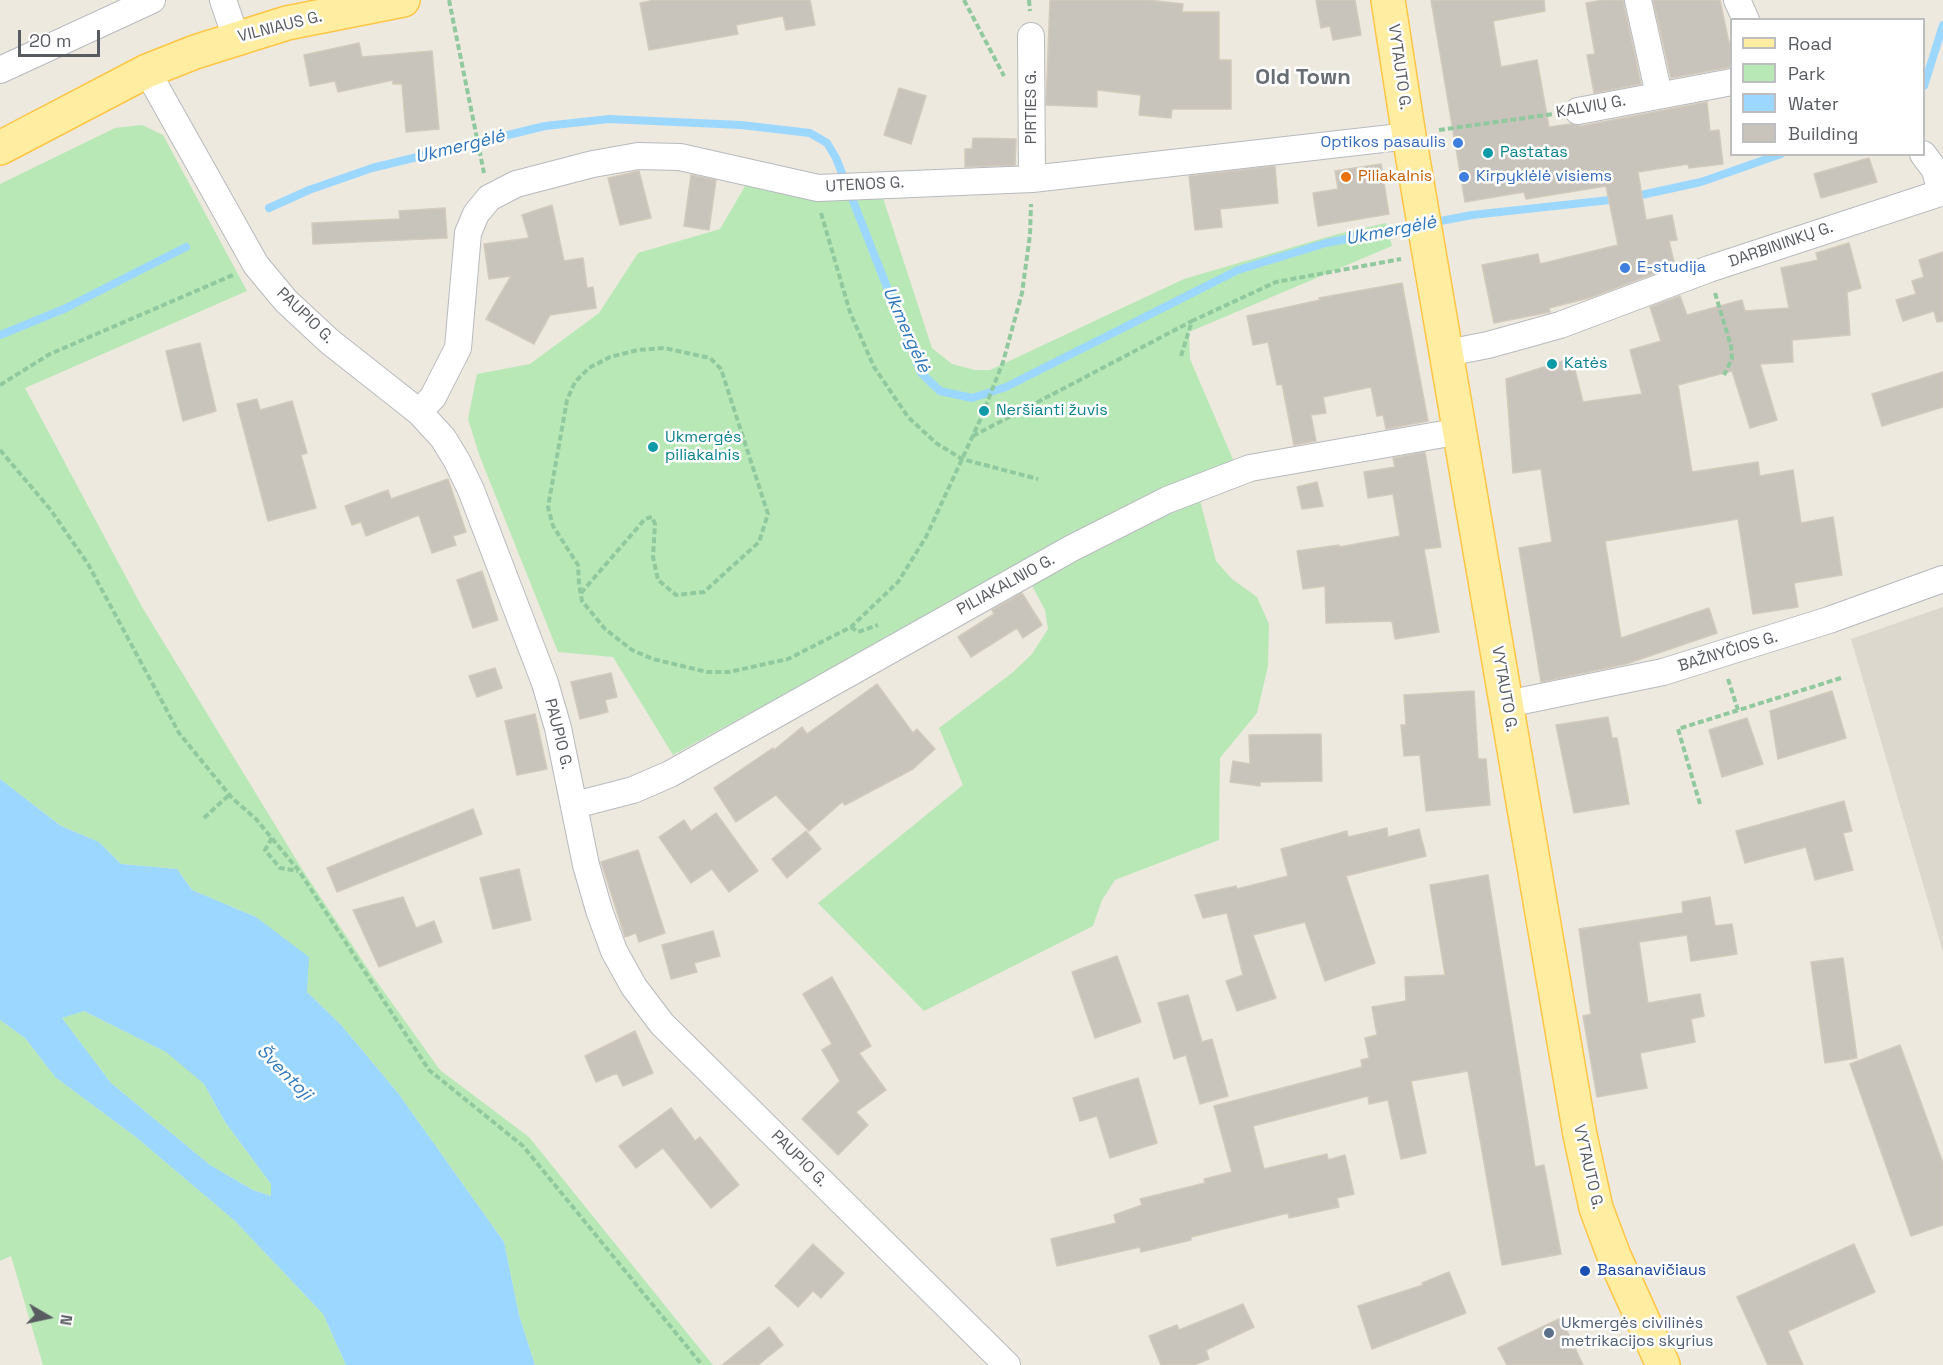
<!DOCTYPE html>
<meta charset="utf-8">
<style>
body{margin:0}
#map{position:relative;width:1943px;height:1365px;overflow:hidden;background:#ede9de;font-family:"Space Grotesk",sans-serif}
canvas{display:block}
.legend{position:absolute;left:1730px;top:18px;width:195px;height:138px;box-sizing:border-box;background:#fff;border:2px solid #bcbec0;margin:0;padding:8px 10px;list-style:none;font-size:18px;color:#585c61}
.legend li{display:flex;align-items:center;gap:12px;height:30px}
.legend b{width:30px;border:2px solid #bcbec0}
.north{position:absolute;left:18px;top:1287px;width:60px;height:60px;-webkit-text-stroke:4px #fff;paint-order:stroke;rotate:99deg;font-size:16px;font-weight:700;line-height:24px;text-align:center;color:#585c61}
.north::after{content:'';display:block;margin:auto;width:21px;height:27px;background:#585c61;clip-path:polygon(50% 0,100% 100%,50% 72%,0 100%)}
.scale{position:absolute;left:18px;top:30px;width:82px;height:27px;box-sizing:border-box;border:3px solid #585c61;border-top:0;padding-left:8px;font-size:18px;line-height:21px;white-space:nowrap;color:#585c61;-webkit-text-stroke:4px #fff;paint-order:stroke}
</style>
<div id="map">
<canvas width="1943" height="1365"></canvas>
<ul class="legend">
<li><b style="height:8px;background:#ffeda1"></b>Road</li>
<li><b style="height:16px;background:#b9e8b7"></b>Park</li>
<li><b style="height:16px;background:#9cd7ff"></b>Water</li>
<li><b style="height:16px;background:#c8c3bb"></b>Building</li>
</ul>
<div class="north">N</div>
<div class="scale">20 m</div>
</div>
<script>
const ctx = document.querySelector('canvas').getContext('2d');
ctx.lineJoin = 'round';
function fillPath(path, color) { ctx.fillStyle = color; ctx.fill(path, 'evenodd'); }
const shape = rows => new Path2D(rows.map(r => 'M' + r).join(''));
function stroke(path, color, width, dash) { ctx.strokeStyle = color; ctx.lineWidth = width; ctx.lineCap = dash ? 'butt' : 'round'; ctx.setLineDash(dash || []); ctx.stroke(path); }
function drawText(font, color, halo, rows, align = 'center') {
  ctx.font = font + ' "Space Grotesk",sans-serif'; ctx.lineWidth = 5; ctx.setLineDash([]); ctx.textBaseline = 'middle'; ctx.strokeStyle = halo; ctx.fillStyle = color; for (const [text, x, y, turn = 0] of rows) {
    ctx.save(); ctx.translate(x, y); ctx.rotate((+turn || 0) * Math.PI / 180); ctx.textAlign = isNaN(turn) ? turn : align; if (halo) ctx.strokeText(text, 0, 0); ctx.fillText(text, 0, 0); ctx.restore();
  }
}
fillPath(shape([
 [1943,607,1943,952,1851,639]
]), '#dcd8cd');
fillPath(shape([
 [142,125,163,135,247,291,25,388,142,607,302,869,372,975,440,1070,529,1137,713,1365,535,1365,519,1315,504,1242,398,1093,342,1026,307,992,256,917,192,890,177,869,121,864,99,842,61,826,0,779,0,184,115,128],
 [748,181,821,197,883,198,932,348,952,364,975,370,990,370,1184,279,1334,235,1386,223,1392,246,1189,332,1190,359,1235,464,1195,481,1216,561,1232,579,1257,597,1269,624,1268,666,1257,713,1220,758,1219,840,1115,880,1102,900,1093,926,924,1011,818,903,963,785,939,728,1012,673,1032,654,1048,629,1045,610,1021,565,673,755,613,657,558,652,480,457,468,419,477,374,530,364,599,313,638,253,720,229],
 [84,1011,167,1052,204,1084,225,1122,271,1184,271,1196,253,1190,210,1165,111,1083,61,1017],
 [0,1020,25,1038,55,1077,137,1138,235,1221,323,1314,346,1365,43,1365,11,1256,0,1261]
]), '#b9e8b7');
fillPath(shape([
 [0,779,61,826,99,842,121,864,177,869,192,890,256,917,309,957,307,992,342,1026,398,1093,504,1242,519,1315,535,1365,346,1365,323,1314,235,1221,137,1138,55,1077,25,1038,0,1020],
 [84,1011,166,1052,204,1084,225,1122,271,1184,271,1196,253,1190,210,1165,111,1083,62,1018]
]), '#9cd7ff');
stroke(shape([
 [1924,86,1943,25],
 [1632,197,1701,182,1781,154],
 [269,208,309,190,372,168,545,126,609,119,741,125,810,133,827,143,836,158,921,373,940,391,972,398,1006,387,1238,270,1326,243,1417,225],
 [1430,223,1472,215,1619,199],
 [0,335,64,309,186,247]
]), '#9cd7ff', 8);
const building = shape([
 [655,0,810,0,815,25,786,30,783,16,736,25,738,34,649,50,640,3,655,0],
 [1050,0,1148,0,1183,4,1182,12,1219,12,1219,60,1231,60,1231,109,1172,109,1171,118,1139,115,1141,95,1097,90,1097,107,1046,105,1050,0],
 [1316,0,1355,0,1361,35,1333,40,1330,26,1321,28,1316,0],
 [1431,0,1544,0,1545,11,1493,21,1501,67,1537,60,1549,127,1571,124,1581,126,1707,102,1710,131,1719,130,1723,164,1689,168,1688,164,1638,172,1646,220,1672,215,1677,240,1669,241,1675,266,1589,298,1549,308,1550,312,1494,323,1482,265,1538,254,1540,264,1618,245,1606,186,1526,199,1524,192,1465,202,1431,0],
 [1603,0,1623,0,1641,84,1594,93,1587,55,1595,54,1586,3,1603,0],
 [1653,0,1720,0,1729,43,1731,42,1731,67,1671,78,1653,0],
 [359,43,362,57,432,51,439,129,406,132,402,84,393,84,393,80,338,92,335,81,310,86,304,55,359,43],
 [899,88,926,96,911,144,884,135,899,88],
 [973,138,1016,139,1015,165,965,167,965,149,972,149,973,138],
 [1869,158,1877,182,1821,198,1814,174,1869,158],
 [1381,164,1389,214,1318,226,1313,193,1338,189,1335,171,1381,164],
 [1275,166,1278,203,1220,209,1222,227,1195,230,1189,176,1275,166],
 [639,171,651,218,620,225,608,178,639,171],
 [691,175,716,180,709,230,684,226,691,175],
 [552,205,564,261,583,258,587,288,593,287,596,308,550,315,534,344,486,319,511,276,489,279,484,244,529,238,522,215,552,205],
 [445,208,447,238,313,244,312,223,400,219,399,211,445,208],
 [1849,243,1861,288,1847,292,1850,335,1792,340,1793,362,1760,364,1777,420,1750,428,1732,371,1678,385,1692,472,1758,462,1760,476,1793,470,1801,523,1833,517,1842,575,1794,583,1798,607,1753,614,1738,519,1605,541,1621,638,1709,608,1717,633,1626,664,1541,682,1519,548,1552,542,1541,469,1513,473,1506,379,1572,358,1583,402,1642,394,1630,350,1661,341,1650,307,1680,296,1687,315,1742,300,1745,311,1789,308,1781,268,1818,260,1816,253,1849,243],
 [1943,252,1943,321,1937,322,1934,311,1903,321,1896,300,1916,294,1912,281,1924,277,1919,260,1943,252],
 [1402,283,1428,421,1386,429,1383,415,1377,416,1371,387,1323,397,1326,413,1311,415,1316,441,1294,445,1282,384,1277,385,1268,342,1253,345,1247,316,1320,300,1319,298,1402,283],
 [200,343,216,411,183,421,166,351,200,343],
 [1943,372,1943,407,1882,426,1872,394,1943,372],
 [257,399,260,410,292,401,307,453,301,455,316,508,268,521,237,404,257,399],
 [1425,452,1441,547,1424,549,1439,632,1395,639,1392,621,1326,623,1325,586,1303,589,1297,551,1339,545,1339,547,1400,536,1393,494,1368,498,1364,472,1395,467,1393,458,1425,452],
 [448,479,466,532,453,536,456,545,432,553,419,515,366,536,361,522,352,525,345,506,388,490,391,499,448,479],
 [1317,482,1323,506,1302,509,1297,487,1317,482],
 [482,571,498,620,473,628,457,580,482,571],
 [1022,593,1042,625,1023,638,1017,628,971,657,958,637,994,614,992,610,1022,593],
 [495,668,502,688,477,697,469,676,495,668],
 [611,673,617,697,605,700,608,712,580,719,571,682,611,673],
 [877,684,913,733,917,729,935,749,913,769,845,805,842,802,809,831,776,795,736,822,714,788,773,748,774,750,802,727,807,734,877,684],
 [1474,691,1478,759,1486,759,1490,805,1426,811,1420,755,1404,756,1401,725,1406,725,1404,695,1474,691],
 [1832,691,1846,738,1778,759,1770,711,1832,691],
 [535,714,547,769,517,775,505,721,535,714],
 [1608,717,1612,738,1617,738,1629,804,1574,813,1556,725,1608,717],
 [1747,718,1763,764,1722,777,1709,730,1747,718],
 [1321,734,1322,781,1260,782,1260,786,1230,782,1233,761,1250,764,1249,735,1321,734],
 [1844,801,1852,831,1843,833,1853,870,1815,880,1806,847,1745,863,1736,831,1844,801],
 [473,809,482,834,337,892,327,868,473,809],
 [716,813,758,871,729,892,712,869,691,883,659,837,684,820,691,831,716,813],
 [1387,828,1388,837,1419,829,1426,856,1346,876,1375,963,1325,981,1305,922,1253,935,1276,998,1237,1011,1226,981,1243,975,1227,913,1203,918,1195,895,1236,886,1237,889,1288,876,1281,849,1347,831,1348,837,1387,828],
 [806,831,821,849,787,878,772,859,806,831],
 [638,850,665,933,639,942,636,933,625,937,601,862,638,850],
 [519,869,531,920,493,929,480,878,519,869],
 [1488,875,1535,1167,1544,1165,1561,1254,1502,1265,1468,1071,1411,1081,1426,1153,1401,1159,1388,1100,1369,1104,1368,1096,1253,1126,1264,1169,1327,1154,1328,1160,1345,1155,1354,1194,1337,1198,1339,1207,1289,1218,1288,1213,1191,1237,1191,1240,1141,1252,1140,1247,1057,1266,1051,1239,1116,1223,1114,1215,1142,1205,1140,1199,1205,1183,1204,1179,1232,1172,1214,1106,1362,1067,1361,1060,1369,1058,1365,1038,1377,1035,1372,1007,1406,1001,1405,977,1445,975,1430,885,1488,875],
 [403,897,416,928,434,921,442,942,379,967,353,910,403,897],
 [1710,897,1715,926,1732,924,1737,954,1691,961,1687,935,1639,942,1648,1003,1700,994,1704,1016,1691,1019,1695,1042,1640,1053,1647,1088,1597,1097,1583,1016,1591,1014,1579,929,1683,913,1682,902,1710,897],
 [713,931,720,956,694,963,697,972,671,979,662,945,713,931],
 [1117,956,1141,1022,1095,1038,1072,972,1117,956],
 [1843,958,1857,1058,1825,1063,1811,962,1843,958],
 [832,977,871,1046,859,1053,886,1090,856,1112,868,1125,838,1155,802,1119,840,1081,822,1050,832,1044,803,994,832,977],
 [1188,995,1202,1042,1212,1039,1228,1096,1200,1104,1186,1055,1174,1059,1158,1003,1188,995],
 [635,1031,653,1073,623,1086,617,1073,596,1082,585,1056,635,1031],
 [1900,1045,1943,1163,1943,1225,1911,1236,1850,1064,1900,1045],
 [1138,1078,1157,1143,1110,1158,1097,1116,1080,1121,1073,1098,1138,1078],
 [671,1108,695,1141,700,1137,739,1185,711,1208,663,1148,636,1168,619,1146,671,1108],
 [813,1244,844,1273,821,1298,813,1291,798,1307,775,1286,813,1244],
 [1854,1244,1875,1292,1788,1331,1803,1365,1768,1365,1737,1297,1854,1244],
 [1449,1272,1466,1313,1372,1349,1358,1306,1423,1285,1422,1283,1449,1272],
 [1243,1304,1254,1327,1206,1350,1209,1359,1194,1365,1161,1365,1149,1336,1177,1325,1179,1330,1243,1304],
 [1561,1318,1583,1365,1507,1365,1498,1348,1561,1318],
 [769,1327,783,1345,758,1365,722,1365,769,1327]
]);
fillPath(building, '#c8c3bb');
stroke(building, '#d2cabc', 1.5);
const street = shape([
 [223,0,236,38],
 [1638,0,1659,95],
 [1737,0,1746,20],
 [1031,36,1032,179],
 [0,70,152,0],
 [147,71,256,265,286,301,329,341,419,412,443,438,457,461,471,490,545,683,558,728,586,865,599,910,614,951,634,987,662,1024,1007,1365],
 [1578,111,1732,82],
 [1923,154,1935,170,1941,193],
 [1447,353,1488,345,1560,325,1709,269,1943,192],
 [419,412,433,397,458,348,468,233,476,214,489,198,516,184,593,164,638,156,680,157,818,188,1032,179,1409,136],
 [1507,704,1663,672,1829,620,1943,579],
 [575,805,633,790,670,774,1072,548,1167,500,1250,468,1461,431]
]);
const primary = shape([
 [1388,0,1409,136,1580,1135,1596,1208,1614,1256,1663,1365],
 [0,148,147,71,195,52,287,23,403,0]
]);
stroke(street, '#b7babf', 28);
stroke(primary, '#ffc545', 36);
stroke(shape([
 [449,0,484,173],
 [964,0,1004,76],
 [1029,0,1030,11],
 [1439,130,1553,114],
 [821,213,850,312,874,367,908,417,936,443,962,459,1038,479],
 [1715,293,1731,346,1732,359,1724,375],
 [1181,356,1192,321,1276,282,1401,259],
 [0,385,50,354,233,275],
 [973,436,1192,321],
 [0,450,50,509,88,564,179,733,232,798,256,819,299,871,429,1070,523,1146,702,1365],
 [581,593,645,519,652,517,655,524,653,557,658,580,676,595,704,592,759,542,768,514,721,369,710,358,664,348,638,350,610,357,589,368,575,382,567,400,548,507,553,526,578,565,579,584,582,601,605,629,632,650,653,659,707,672,729,672,788,659,851,627,898,582,926,537,981,418,1003,362,1022,293,1030,235,1031,204],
 [851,627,858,632,878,625],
 [1728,679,1738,710],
 [1700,804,1678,729,1841,678],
 [204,818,229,795],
 [272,838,265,850,280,868,298,871]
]), '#90c99e', 4, [6, 3]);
stroke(street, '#fff', 26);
stroke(primary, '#ffeda1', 33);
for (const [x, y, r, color] of [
 [1458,143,6,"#3f7fe0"],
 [1488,153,6,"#0f9aa8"],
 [1346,177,6,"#e8710a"],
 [1464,177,6,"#3f7fe0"],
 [1625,268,6,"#3f7fe0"],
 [1552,364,6,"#0f9aa8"],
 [984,411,6,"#0f9aa8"],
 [653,447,6,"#0f9aa8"],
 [1585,1271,6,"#1a4fb4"],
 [1549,1333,6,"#5c6f8a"]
]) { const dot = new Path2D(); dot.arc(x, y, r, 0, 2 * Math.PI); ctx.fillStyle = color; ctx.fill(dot); stroke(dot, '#fff', 2); }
drawText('16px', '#585c61', '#fff', [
 ["VILNIAUS G.",280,27,-14],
 ["VYTAUTO G.",1399,67,82],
 ["PIRTIES G.",1032,107,-90],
 ["KALVIŲ G.",1591,107,-10],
 ["UTENOS G.",865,185,-3],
 ["DARBININKŲ G.",1781,245,-19],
 ["PAUPIO G.",305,316,44],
 ["PILIAKALNIO G.",1006,585,-29],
 ["BAŽNYČIOS G.",1728,652,-17],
 ["VYTAUTO G.",1504,689,80],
 ["PAUPIO G.",558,734,76],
 ["PAUPIO G.",799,1159,45],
 ["VYTAUTO G.",1588,1167,77]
]);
drawText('16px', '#366cbe', '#fff', [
 ["Optikos pasaulis",1446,143,"right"],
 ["Kirpyklėlė visiems",1476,177],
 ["E-studija",1637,268]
], 'left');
drawText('16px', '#0d838f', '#fff', [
 ["Pastatas",1500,153],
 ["Katės",1564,364],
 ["Neršianti žuvis",996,411],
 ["Ukmergės",665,438],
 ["piliakalnis",665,456]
], 'left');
drawText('16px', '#c56008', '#fff', [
 ["Piliakalnis",1358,177]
], 'left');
drawText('16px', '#164399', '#fff', [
 ["Basanavičiaus",1597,1271]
], 'left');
drawText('16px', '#4e5e75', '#fff', [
 ["Ukmergės civilinės",1561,1324],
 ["metrikacijos skyrius",1561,1342]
], 'left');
drawText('italic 18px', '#3078bb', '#fff', [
 ["Ukmergėlė",460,147,-14],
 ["Ukmergėlė",1391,231,-11],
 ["Ukmergėlė",906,330,66],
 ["Šventoji",284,1073,45]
]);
drawText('bold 22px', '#686e74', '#fff', [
 ["Old Town",1303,78]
]);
</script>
